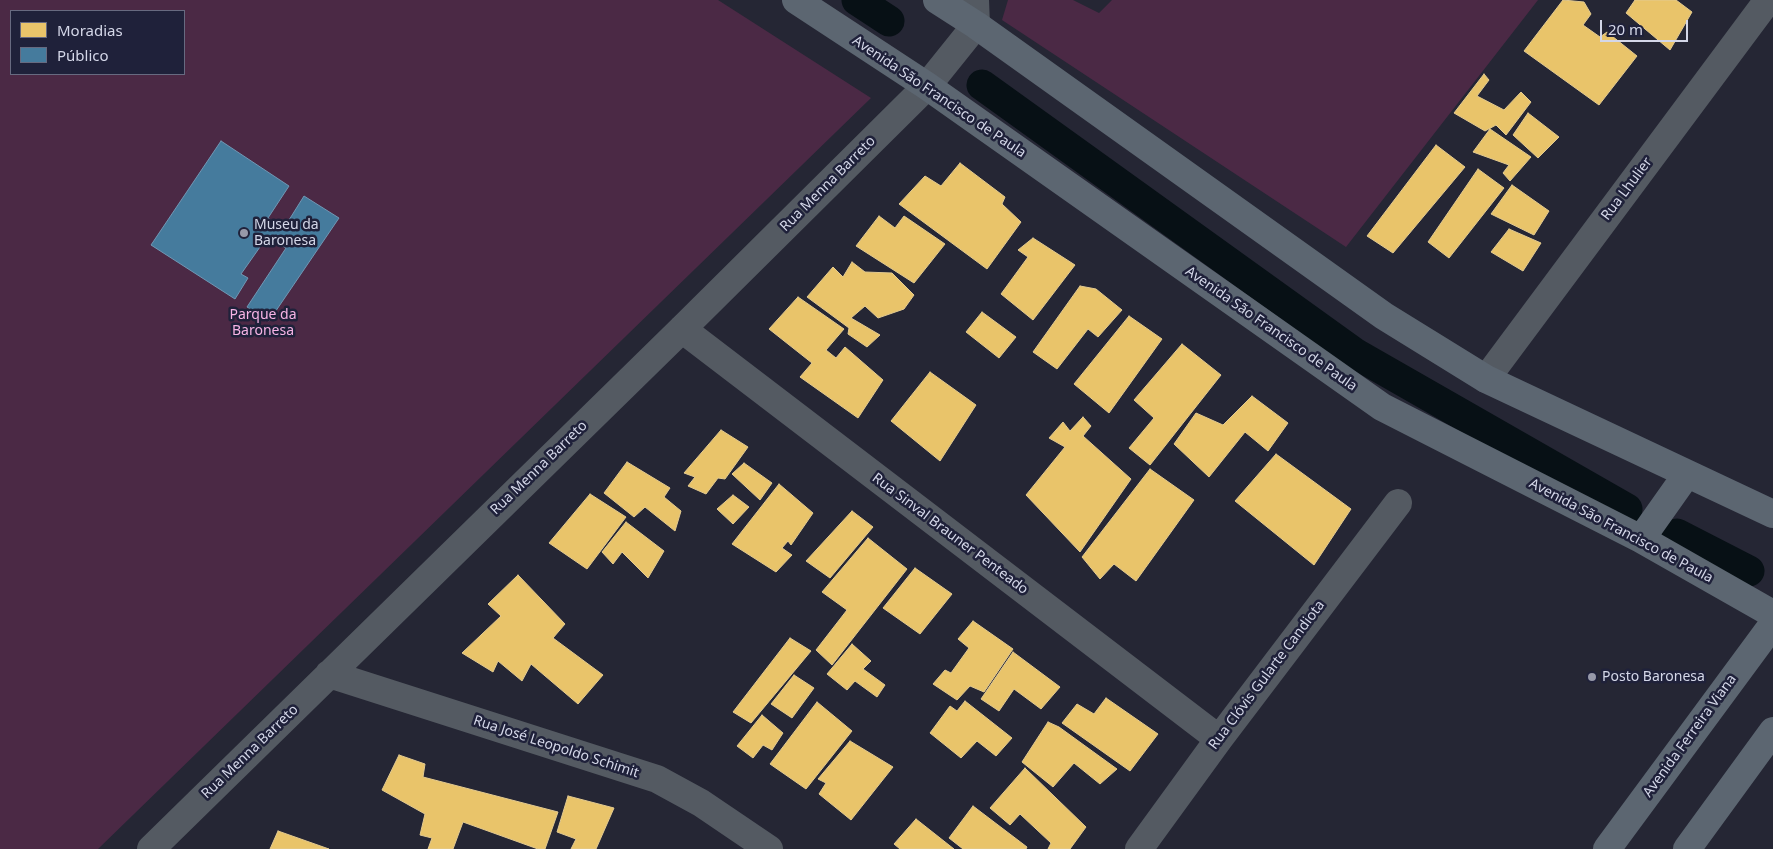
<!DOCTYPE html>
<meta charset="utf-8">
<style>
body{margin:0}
#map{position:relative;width:1773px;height:849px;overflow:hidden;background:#252634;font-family:"Noto Sans",sans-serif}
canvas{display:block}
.legend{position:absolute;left:10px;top:10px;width:175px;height:65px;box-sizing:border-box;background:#1f213a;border:1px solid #676a80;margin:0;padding:6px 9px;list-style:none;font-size:15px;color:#d4d7e8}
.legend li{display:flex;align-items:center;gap:10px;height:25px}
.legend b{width:25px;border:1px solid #676a80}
.scale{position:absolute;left:1600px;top:20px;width:88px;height:22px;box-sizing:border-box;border:2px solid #d4d7e8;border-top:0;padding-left:6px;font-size:15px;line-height:18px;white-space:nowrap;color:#d4d7e8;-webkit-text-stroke:4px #1f213a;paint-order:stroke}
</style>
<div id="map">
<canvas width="1773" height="849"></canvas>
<ul class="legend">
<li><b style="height:14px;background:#e9c46a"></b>Moradias</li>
<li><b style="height:14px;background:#457b9d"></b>Público</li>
</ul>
<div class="scale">20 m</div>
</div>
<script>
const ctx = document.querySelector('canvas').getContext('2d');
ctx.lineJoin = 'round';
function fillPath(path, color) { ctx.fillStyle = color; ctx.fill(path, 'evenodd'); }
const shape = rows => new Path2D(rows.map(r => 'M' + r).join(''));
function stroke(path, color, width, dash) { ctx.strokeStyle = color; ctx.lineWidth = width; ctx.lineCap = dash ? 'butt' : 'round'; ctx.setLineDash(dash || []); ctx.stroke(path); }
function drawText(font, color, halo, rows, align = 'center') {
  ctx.font = font + ' "Noto Sans",sans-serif'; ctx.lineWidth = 5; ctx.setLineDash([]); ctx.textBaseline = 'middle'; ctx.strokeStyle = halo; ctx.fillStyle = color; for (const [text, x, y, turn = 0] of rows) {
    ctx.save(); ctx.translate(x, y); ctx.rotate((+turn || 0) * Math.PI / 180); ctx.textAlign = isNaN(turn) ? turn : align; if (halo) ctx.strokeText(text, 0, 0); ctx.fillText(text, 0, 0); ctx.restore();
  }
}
fillPath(shape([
 [0,0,718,0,871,98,98,849,0,849],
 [11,11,184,11,184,74,11,74],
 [1008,0,1073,0,1099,13,1112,0,1538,0,1346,247,1002,20]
]), '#4b2945');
const homes = shape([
 [1563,0,1584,2,1591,14,1583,25,1600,37,1607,32,1637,56,1599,105,1524,51,1563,0],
 [1635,0,1676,0,1692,12,1670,50,1626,13,1635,0],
 [1484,74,1489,80,1477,96,1504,110,1521,92,1531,102,1506,135,1496,125,1485,131,1454,113,1484,74],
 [1528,113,1559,137,1538,158,1513,135,1528,113],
 [1490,129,1531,157,1510,181,1503,173,1509,165,1473,152,1490,129],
 [1436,145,1465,167,1393,253,1367,236,1436,145],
 [960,163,1005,197,1002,204,1021,222,987,269,899,204,925,176,941,186,960,163],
 [1478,169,1504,188,1449,258,1428,242,1478,169],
 [1512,185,1549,211,1534,235,1491,214,1512,185],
 [879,216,895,228,904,216,945,244,914,283,856,246,879,216],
 [1509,229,1541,243,1523,271,1491,252,1509,229],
 [1033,238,1075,265,1033,320,1001,294,1028,257,1018,250,1033,238],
 [852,262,865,272,892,273,914,295,904,309,878,318,865,306,851,318,880,335,867,347,848,334,849,328,807,297,833,267,843,277,852,262],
 [1080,286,1096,289,1122,310,1098,337,1088,329,1057,369,1033,352,1080,286],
 [798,297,844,329,826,350,836,358,845,347,883,380,858,418,800,377,812,363,769,329,798,297],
 [982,312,1016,337,999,358,966,332,982,312],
 [1129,316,1162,339,1109,413,1074,384,1129,316],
 [1182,344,1221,375,1150,465,1129,448,1154,418,1134,400,1182,344],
 [930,372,976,405,940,461,891,421,930,372],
 [1252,396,1288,423,1268,451,1245,432,1209,477,1174,444,1196,413,1223,425,1252,396],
 [1083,417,1091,426,1083,436,1131,479,1080,552,1026,495,1065,447,1049,438,1063,422,1070,431,1083,417],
 [721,430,748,447,725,479,718,478,706,494,688,486,695,477,684,473,721,430],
 [1276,454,1351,509,1314,565,1235,501,1276,454],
 [627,462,670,488,664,497,681,511,675,531,645,507,634,517,604,493,627,462],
 [744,463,772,483,760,500,732,474,744,463],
 [1150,469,1194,500,1136,581,1114,564,1100,579,1082,557,1150,469],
 [779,484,813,513,791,545,788,541,782,548,792,555,776,572,732,544,779,484],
 [590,494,626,517,587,569,549,543,590,494],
 [733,495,749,507,733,524,717,509,733,495],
 [852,511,873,527,830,578,806,561,852,511],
 [626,522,664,551,648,578,622,552,613,564,602,552,626,522],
 [868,538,907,569,832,665,816,650,847,610,822,592,868,538],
 [915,568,952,594,920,634,883,608,915,568],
 [518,575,565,624,553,638,603,675,578,704,531,664,522,681,498,661,493,672,462,653,501,616,488,604,518,575],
 [973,621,1013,649,984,692,970,686,957,700,933,684,945,670,951,673,969,648,958,639,973,621],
 [790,638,811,651,751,723,733,712,790,638],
 [852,644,871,661,863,669,885,685,877,697,855,681,847,690,827,674,852,644],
 [1013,652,1060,687,1041,709,1014,689,999,711,981,699,1013,652],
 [794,675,814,688,792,718,771,704,794,675],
 [1106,698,1158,734,1130,771,1062,723,1077,704,1094,714,1106,698],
 [965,701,1012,738,996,756,977,741,961,758,930,733,950,706,957,711,965,701],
 [817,702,852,731,806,789,770,764,817,702],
 [762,715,783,733,772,750,763,745,753,758,737,746,762,715],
 [1048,722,1059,727,1117,769,1100,784,1074,763,1053,787,1022,762,1048,722],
 [850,741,893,767,851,820,819,794,826,783,818,779,850,741],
 [399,755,425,764,423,777,558,812,545,849,538,849,463,822,453,849,428,849,432,838,420,835,425,814,382,790,399,755],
 [1025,768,1086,827,1070,849,1048,849,1051,843,1020,814,1010,825,990,808,1025,768],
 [568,796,614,808,596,849,571,849,576,839,557,832,568,796],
 [973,806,1027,847,1026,849,963,849,949,838,973,806],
 [916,819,954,849,900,849,894,844,916,819],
 [278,831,329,849,270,849,278,831]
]);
fillPath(homes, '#e9c46a');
stroke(homes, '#e3ca90', 1);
const public = shape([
 [221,141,289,186,268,218,284,228,304,196,339,218,269,321,247,307,286,248,267,237,241,274,248,278,235,299,151,245,221,141]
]);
fillPath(public, '#457b9d');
stroke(public, '#7097b4', 1);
stroke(shape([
 [857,0,889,21],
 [982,85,1356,354,1627,509],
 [1677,534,1749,571]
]), '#071015', 31);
stroke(shape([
 [682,329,1219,739],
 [1486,379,1768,0],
 [329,674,657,779,701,803,769,849],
 [151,849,682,329,927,86,976,25,975,0],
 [1139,849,1219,739,1398,503]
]), '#545a62', 28);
stroke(shape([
 [796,0,927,86,1382,407,1641,539,1773,614],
 [937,0,976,25,1384,316,1486,379,1773,514],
 [1641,539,1687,474],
 [1607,849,1773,624],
 [1687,849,1773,731]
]), '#5c6671', 28);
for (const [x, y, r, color] of [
 [244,233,5,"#9799a9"],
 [1592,677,5,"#9799a9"]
]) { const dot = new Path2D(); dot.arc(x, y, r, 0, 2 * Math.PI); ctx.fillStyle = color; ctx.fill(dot); stroke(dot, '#1f213a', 2); }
drawText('14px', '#d4d7e8', '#1f213a', [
 ["Avenida São Francisco de Paula",939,97,34],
 ["Rua Menna Barreto",828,184,-45],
 ["Rua Lhulier",1627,189,-53],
 ["Avenida São Francisco de Paula",1271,329,35],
 ["Rua Menna Barreto",539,468,-44],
 ["Avenida São Francisco de Paula",1621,531,28],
 ["Rua Sinval Brauner Penteado",950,534,37],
 ["Rua Clóvis Gularte Candiota",1267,675,-53],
 ["Avenida Ferreira Viana",1690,736,-54],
 ["Rua José Leopoldo Schimit",556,747,18],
 ["Rua Menna Barreto",250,752,-44]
]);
drawText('14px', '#d4d7e8', '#1f213a', [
 ["Museu da",254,225],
 ["Baronesa",254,241],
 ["Posto Baronesa",1602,677]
], 'left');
drawText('14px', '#f6b3e4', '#1f213a', [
 ["Parque da",263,315],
 ["Baronesa",263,331]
]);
</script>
